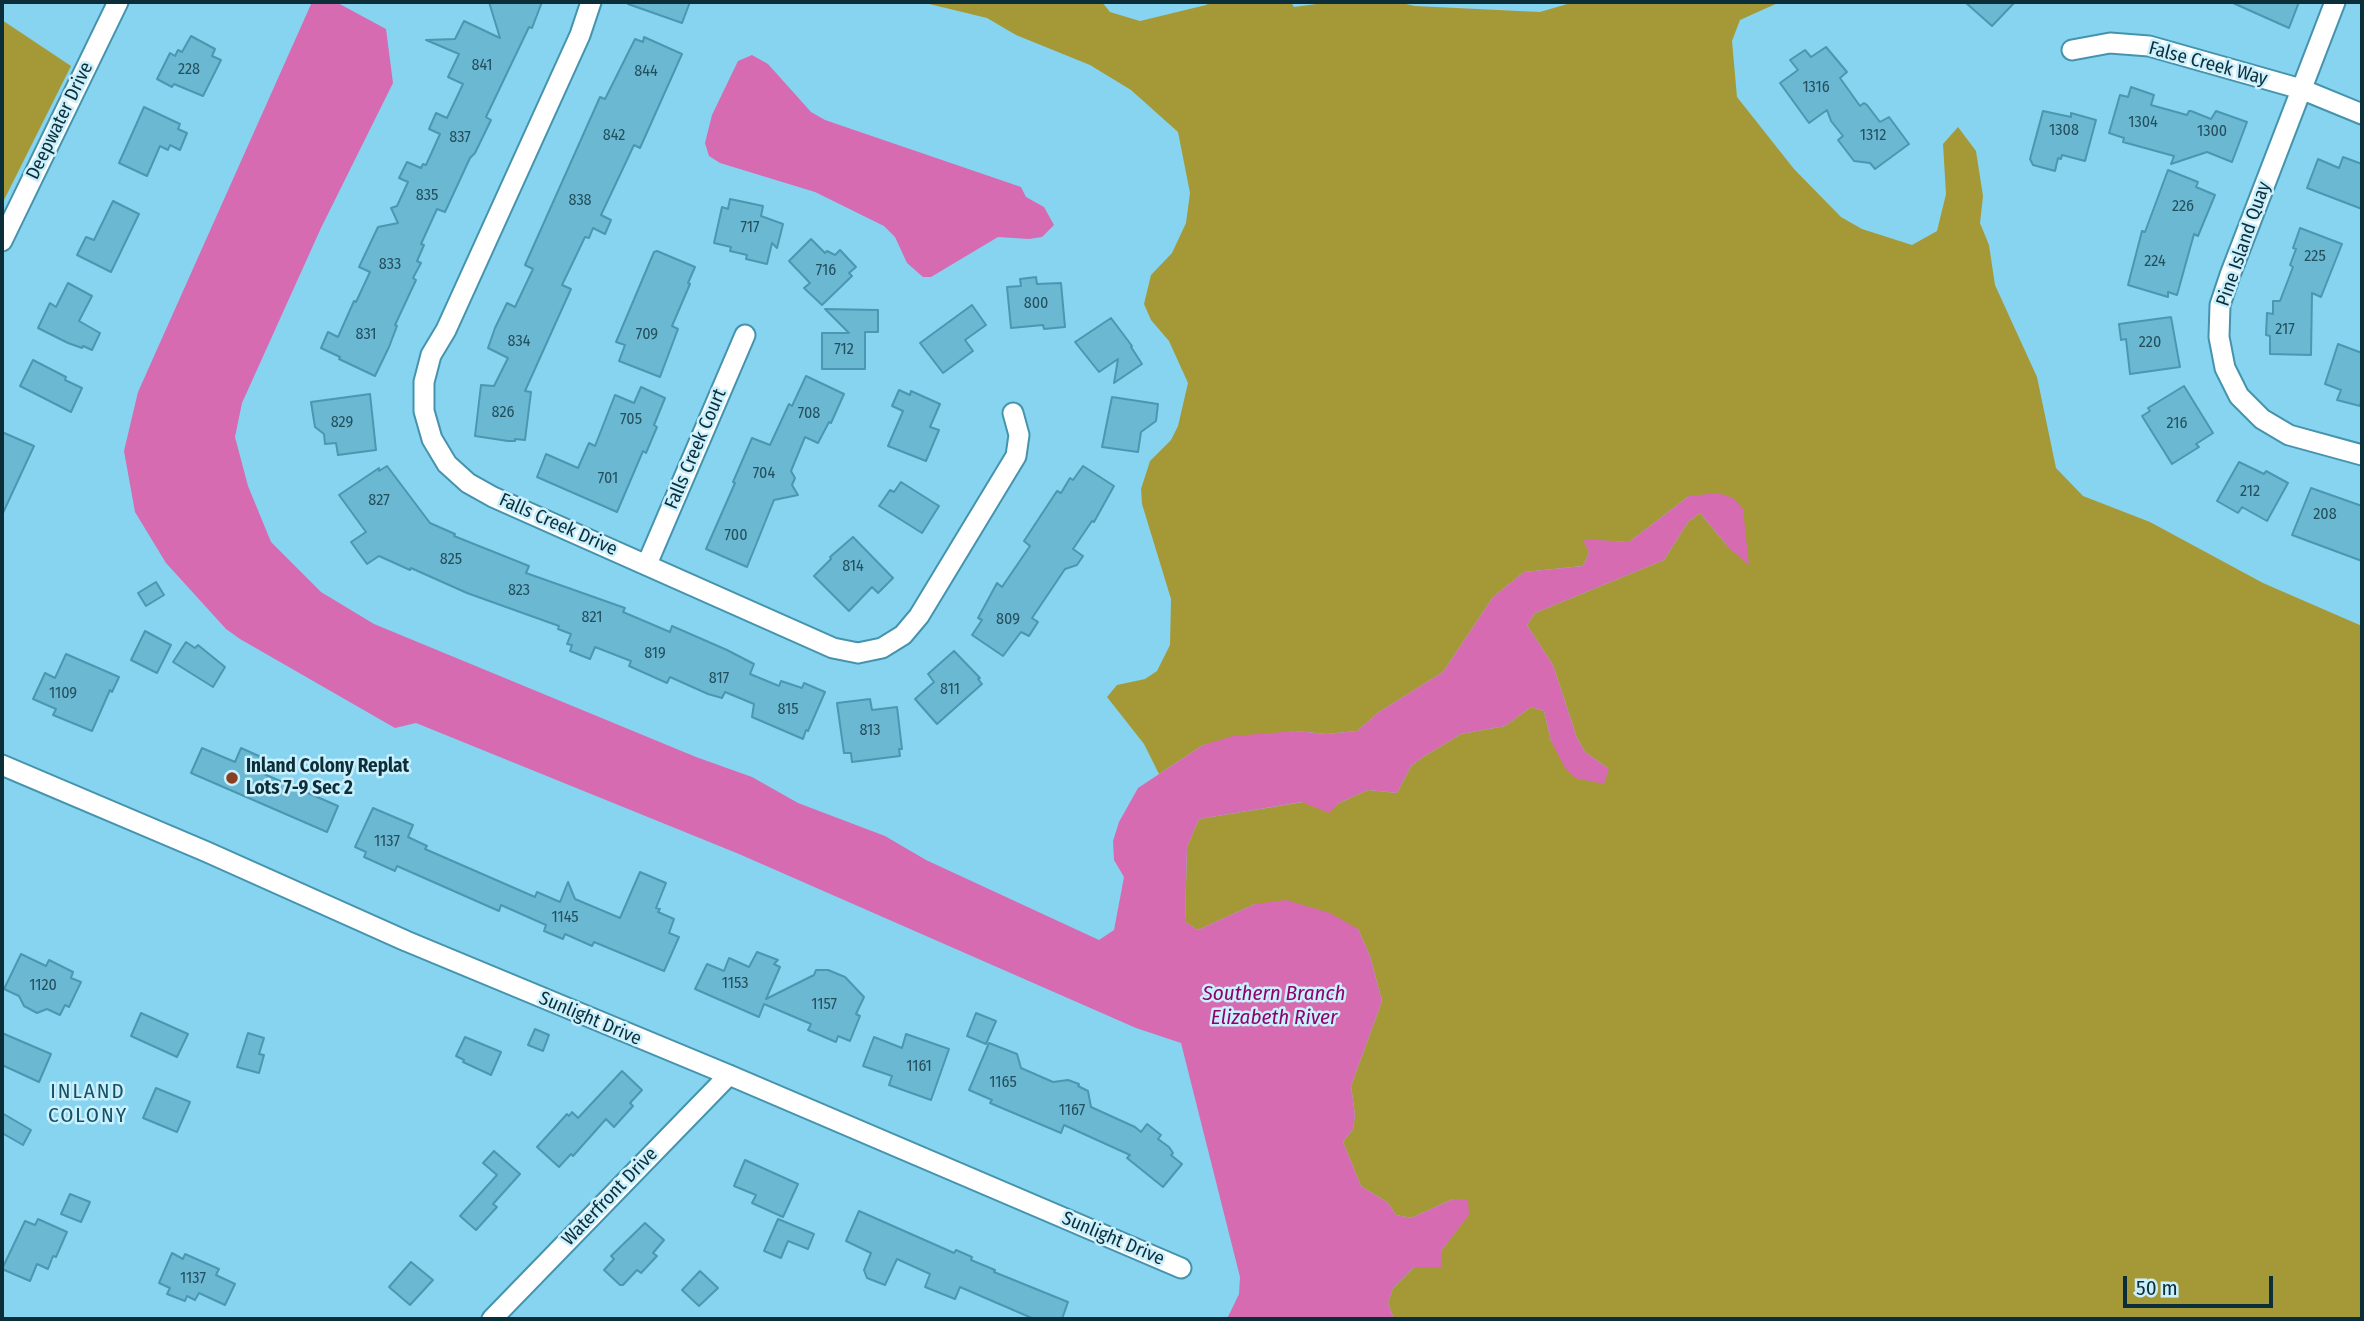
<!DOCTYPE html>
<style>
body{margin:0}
#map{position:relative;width:2364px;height:1321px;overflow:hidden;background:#87d4f0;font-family:"Fira Sans Condensed",sans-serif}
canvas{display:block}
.frame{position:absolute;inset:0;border:4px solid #0c2e38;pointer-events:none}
.scale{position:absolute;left:2123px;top:1276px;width:150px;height:32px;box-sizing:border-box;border:4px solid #0c2e38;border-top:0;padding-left:9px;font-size:21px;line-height:24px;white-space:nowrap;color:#0c2e38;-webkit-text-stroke:5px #caeffd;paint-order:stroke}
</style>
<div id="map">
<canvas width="2364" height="1321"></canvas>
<div class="frame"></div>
<div class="scale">50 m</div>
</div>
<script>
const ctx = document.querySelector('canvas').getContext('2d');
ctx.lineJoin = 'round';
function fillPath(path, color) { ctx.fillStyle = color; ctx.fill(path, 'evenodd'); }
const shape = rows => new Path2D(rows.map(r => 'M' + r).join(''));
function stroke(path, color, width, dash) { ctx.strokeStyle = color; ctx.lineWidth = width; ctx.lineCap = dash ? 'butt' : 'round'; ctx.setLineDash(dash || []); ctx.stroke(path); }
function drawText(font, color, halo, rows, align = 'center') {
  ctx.font = font + ' "Fira Sans Condensed",sans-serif'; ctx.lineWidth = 5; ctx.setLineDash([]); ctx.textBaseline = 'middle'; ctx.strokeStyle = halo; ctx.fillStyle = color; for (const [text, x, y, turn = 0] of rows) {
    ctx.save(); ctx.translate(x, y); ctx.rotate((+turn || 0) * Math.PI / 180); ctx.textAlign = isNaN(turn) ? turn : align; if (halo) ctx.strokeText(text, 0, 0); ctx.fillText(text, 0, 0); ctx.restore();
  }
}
fillPath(shape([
 [921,2,1102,2,1110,12,1140,21,1206,5,1210,2,1291,2,1294,7,1331,2,1397,2,1415,6,1540,12,1574,2,1780,2,1740,20,1732,41,1737,97,1794,169,1841,217,1862,229,1912,245,1937,231,1946,194,1943,144,1958,127,1976,151,1983,196,1980,223,1989,245,1995,285,2037,377,2056,468,2083,496,2150,522,2263,583,2362,626,2362,1319,1394,1319,1388,1303,1393,1288,1414,1267,1441,1251,1468,1215,1453,1199,1411,1218,1396,1215,1388,1203,1361,1186,1343,1142,1353,1129,1355,1115,1351,1086,1382,1001,1370,956,1358,929,1255,904,1198,930,1185,922,1187,847,1199,819,1303,802,1329,812,1339,803,1368,790,1397,793,1411,766,1423,757,1461,734,1505,726,1531,707,1544,711,1551,741,1609,769,1585,752,1577,738,1553,665,1527,625,1535,613,1664,560,1688,522,1700,513,1730,549,1689,496,1629,542,1584,540,1589,553,1583,566,1524,572,1493,597,1443,672,1379,712,1357,731,1326,734,1296,731,1203,745,1159,774,1144,744,1107,697,1117,685,1145,679,1157,671,1170,645,1171,599,1142,504,1141,489,1150,461,1171,440,1178,426,1188,383,1169,341,1151,320,1144,304,1151,275,1172,253,1186,223,1190,193,1178,132,1131,90,1090,65,1016,35,987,18],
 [2,20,71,66,2,204]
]), '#a59937');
fillPath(shape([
 [312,2,336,2,386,29,393,83,321,228,242,403,235,437,248,486,271,542,321,592,374,624,696,757,752,777,798,803,885,836,926,860,1099,940,1114,930,1124,877,1114,860,1113,841,1119,822,1138,788,1203,745,1233,736,1296,731,1326,734,1357,731,1379,712,1443,672,1493,597,1524,572,1583,566,1589,553,1583,539,1629,542,1689,496,1718,493,1733,498,1743,509,1749,565,1730,549,1700,513,1688,522,1664,560,1535,613,1527,625,1553,665,1577,738,1585,752,1609,769,1604,784,1575,778,1565,768,1551,741,1544,711,1531,707,1505,726,1461,734,1423,757,1411,766,1397,793,1368,790,1339,803,1329,813,1302,802,1199,819,1187,847,1185,922,1198,930,1255,904,1286,900,1330,913,1358,929,1370,956,1382,1001,1351,1086,1355,1115,1353,1129,1343,1142,1361,1186,1388,1203,1396,1215,1411,1218,1453,1199,1468,1199,1469,1215,1441,1251,1442,1267,1414,1267,1393,1288,1388,1303,1394,1319,1227,1319,1239,1294,1240,1277,1181,1043,1136,1028,739,854,416,723,395,728,240,639,226,629,166,563,135,512,124,451,138,392],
 [752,55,768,64,811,112,825,120,1021,187,1026,197,1044,207,1054,225,1042,237,1029,239,998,237,931,277,923,277,907,263,895,237,884,226,815,192,720,163,709,156,705,143,712,115,738,61]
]), '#d66bb1');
const building = shape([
 [489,2,542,2,532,28,529,27,486,117,491,120,475,153,470,158,445,212,437,209,421,244,424,245,417,261,421,263,413,278,416,280,395,325,397,326,389,347,375,376,339,359,340,357,321,348,328,332,338,337,354,301,356,302,370,272,359,267,378,227,398,223,391,208,397,206,408,182,399,178,407,162,421,168,423,164,426,165,440,134,429,129,436,113,447,118,463,84,448,77,459,54,426,40,455,39,464,21,500,38,489,2],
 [628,2,690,2,682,23,628,4,628,2],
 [1965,2,2015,2,1992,26,1965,2],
 [2299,2,2289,28,2233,3,2233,2,2299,2],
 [191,36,215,49,212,56,221,60,203,96,174,84,172,87,157,79,170,53,175,56,178,50,182,52,191,36],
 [644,37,682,54,640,148,634,145,601,215,611,220,605,234,593,228,589,238,585,237,562,285,571,289,525,391,531,392,525,440,515,439,515,441,508,441,475,436,481,385,494,386,508,358,488,348,495,328,507,303,515,307,533,269,525,265,600,97,605,99,635,39,643,42,644,37],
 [1826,47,1847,72,1840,78,1860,106,1864,103,1867,105,1880,122,1889,117,1909,144,1875,169,1870,163,1854,161,1838,140,1843,136,1831,121,1827,110,1809,123,1780,83,1798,70,1790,60,1805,50,1811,57,1826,47],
 [2131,87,2154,95,2151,105,2187,115,2189,111,2191,111,2211,119,2216,111,2247,122,2232,162,2207,152,2171,164,2174,156,2123,142,2124,138,2109,133,2120,95,2128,97,2131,87],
 [144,107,180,124,178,129,187,133,180,150,170,145,168,150,160,146,147,176,119,163,144,107],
 [2043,111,2071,117,2071,113,2096,120,2085,161,2062,155,2061,159,2058,158,2055,171,2033,165,2030,159,2043,111],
 [2343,157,2362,164,2362,209,2307,188,2318,159,2339,168,2343,157],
 [2168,170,2198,182,2196,187,2215,195,2198,236,2194,234,2177,295,2168,292,2168,297,2128,285,2142,231,2145,232,2168,170],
 [730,199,763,206,761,216,783,224,777,248,772,243,767,264,746,259,747,255,730,251,731,247,714,243,722,207,728,209,730,199],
 [113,201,139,214,111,272,77,255,86,237,94,240,113,201],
 [2300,228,2342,244,2321,297,2312,293,2311,355,2270,354,2270,336,2266,335,2267,313,2273,314,2273,301,2280,301,2293,267,2290,265,2296,249,2293,248,2300,228],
 [811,239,825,253,827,251,835,255,840,250,856,267,849,273,852,276,822,305,804,288,810,283,789,261,811,239],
 [657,251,695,267,688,283,690,284,672,326,678,329,660,377,619,361,625,345,616,342,654,252,657,251],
 [1036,277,1037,284,1061,283,1065,327,1044,329,1043,325,1011,328,1007,287,1021,286,1020,279,1036,277],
 [68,283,92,296,79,321,100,333,92,350,83,346,82,348,68,343,38,328,50,303,56,307,68,283],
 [972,305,986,325,965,340,973,351,943,373,920,343,972,305],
 [825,309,878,310,878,332,865,332,865,369,822,369,822,333,849,333,825,309],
 [2171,317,2180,367,2130,374,2126,339,2121,340,2119,324,2171,317],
 [1111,318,1132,346,1131,347,1142,364,1114,383,1118,359,1099,372,1075,342,1111,318],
 [2338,344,2362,353,2362,398,2360,406,2337,400,2341,390,2325,384,2338,344],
 [33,360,66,377,65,380,82,388,71,412,20,386,33,360],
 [806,376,844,394,831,423,829,422,818,443,805,437,791,471,795,478,792,485,798,495,774,500,747,567,706,549,735,483,733,482,752,438,770,445,789,404,792,406,806,376],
 [2184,386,2213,433,2196,444,2199,447,2172,464,2142,416,2150,411,2148,408,2184,386],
 [641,387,665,398,654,425,657,427,646,453,643,451,617,512,537,477,546,454,578,468,589,443,595,446,615,395,634,403,641,387],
 [899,390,910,395,911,391,940,404,930,427,939,430,926,461,888,446,903,411,892,406,899,390],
 [370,394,376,450,338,455,336,443,325,444,324,434,315,427,311,402,370,394],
 [1112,397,1158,404,1156,421,1141,432,1138,452,1102,447,1112,397],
 [2,432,34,446,2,515,2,432],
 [2239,462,2264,474,2266,471,2288,483,2267,521,2242,507,2238,513,2217,501,2239,462],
 [387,466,430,523,455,534,454,536,529,566,526,573,625,608,623,612,670,632,672,626,727,650,754,664,750,674,779,686,781,681,802,688,804,683,825,692,808,731,806,730,803,739,752,717,754,704,725,692,722,698,708,694,670,677,667,683,629,666,631,661,595,647,590,659,570,651,572,645,567,644,571,634,558,629,559,626,467,593,411,568,410,570,379,556,367,564,351,542,366,532,339,495,379,468,379,471,387,466],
 [1083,466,1114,486,1094,522,1092,521,1073,549,1083,556,1077,565,1065,569,1032,618,1038,622,1029,636,1021,632,1003,656,972,635,982,620,978,618,997,583,1002,587,1030,546,1024,541,1057,491,1061,493,1070,478,1073,480,1083,466],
 [901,482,939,506,922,533,879,506,890,490,894,492,901,482],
 [2311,488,2362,506,2362,561,2292,535,2311,488],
 [853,537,893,578,878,593,872,587,849,611,814,576,831,559,830,557,853,537],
 [156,582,164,595,146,606,138,593,156,582],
 [145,631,171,645,157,673,131,660,145,631],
 [186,642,195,648,198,645,225,667,213,687,173,662,186,642],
 [954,651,980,678,978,679,982,684,937,724,915,699,934,682,928,674,954,651],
 [66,654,119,677,112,692,110,690,92,731,53,715,56,709,33,699,45,673,55,678,66,654],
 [870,699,872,710,897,707,902,749,899,749,900,756,852,762,851,753,844,753,837,703,870,699],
 [202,748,235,762,241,748,270,761,264,774,338,806,327,832,191,773,202,748],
 [373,808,413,825,408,837,427,846,425,849,535,897,537,892,560,902,568,882,575,899,620,918,640,872,666,883,656,908,660,909,658,912,674,919,669,933,679,937,664,971,594,942,592,946,565,934,563,939,544,931,546,925,501,905,499,911,397,866,395,871,364,857,366,852,355,847,373,808],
 [757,952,778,960,774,964,780,967,766,999,814,975,816,970,828,970,845,977,864,997,856,1014,860,1016,850,1041,838,1036,836,1042,808,1030,811,1024,764,1004,759,1017,695,989,707,964,724,971,729,958,749,967,757,952],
 [21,954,46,966,49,960,73,972,71,978,81,982,69,1007,65,1005,60,1015,47,1009,37,1013,24,1006,19,996,4,989,21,954],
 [141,1013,188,1034,177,1057,131,1036,141,1013],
 [976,1013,996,1021,986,1044,967,1036,976,1013],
 [535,1029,549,1035,543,1051,528,1045,535,1029],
 [2,1033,51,1054,39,1082,2,1065,2,1033],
 [248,1033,264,1038,259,1054,264,1055,259,1073,237,1067,248,1033],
 [906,1034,949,1049,931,1100,889,1085,892,1076,863,1066,874,1037,902,1048,906,1034],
 [465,1037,501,1052,491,1075,463,1062,464,1060,456,1056,465,1037],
 [989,1043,1017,1054,1021,1068,1053,1082,1068,1080,1079,1084,1078,1086,1088,1091,1091,1107,1135,1127,1141,1132,1147,1124,1161,1135,1158,1139,1169,1147,1173,1153,1171,1155,1182,1164,1163,1187,1127,1158,1130,1155,1064,1125,1061,1133,990,1103,992,1100,969,1090,989,1043],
 [622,1071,642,1090,630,1103,633,1106,614,1127,606,1119,573,1156,571,1154,559,1167,537,1147,567,1114,569,1116,572,1112,578,1118,622,1071],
 [156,1088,190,1102,177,1132,143,1118,156,1088],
 [2,1113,31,1130,23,1145,2,1133,2,1113],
 [494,1151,520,1174,493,1204,497,1207,476,1230,460,1216,497,1175,483,1163,494,1151],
 [745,1160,798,1184,783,1217,752,1203,756,1195,734,1186,745,1160],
 [70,1194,90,1202,81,1222,61,1214,70,1194],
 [859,1211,954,1253,956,1250,972,1257,971,1260,995,1270,994,1272,1068,1302,1062,1319,1034,1319,960,1287,955,1299,925,1287,930,1274,897,1259,885,1285,867,1278,864,1270,871,1253,846,1241,859,1211],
 [38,1219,67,1232,56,1257,53,1256,48,1269,37,1264,30,1281,2,1269,25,1221,35,1225,38,1219],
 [778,1219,814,1234,808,1249,788,1241,781,1258,764,1251,778,1219],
 [645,1223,664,1240,653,1253,657,1256,641,1273,637,1270,623,1285,620,1285,604,1270,614,1259,611,1256,645,1223],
 [172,1253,183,1259,185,1254,219,1269,216,1275,235,1284,225,1305,199,1293,195,1300,187,1296,185,1301,167,1294,170,1288,159,1283,172,1253],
 [411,1262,433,1280,410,1305,389,1287,411,1262],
 [700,1271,718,1288,699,1306,682,1290,700,1271]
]);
fillPath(building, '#6ab8d2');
stroke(building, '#4997b1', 2);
const street = shape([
 [591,2,580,35,446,330,431,355,424,382,424,411,432,439,447,464,468,483,493,497,833,648,858,653,882,648,903,635,919,616,1016,456,1019,435,1013,413],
 [2335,2,2230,275,2220,305,2219,337,2225,368,2239,396,2262,419,2289,435,2362,455],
 [2072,50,2110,43,2149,46,2301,89,2362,114],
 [2,241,118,2],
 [647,564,745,335],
 [2,765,207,852,406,941,729,1075,1181,1268],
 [492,1319,729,1075]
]);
stroke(street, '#4593ad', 23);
stroke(street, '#fff', 19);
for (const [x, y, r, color] of [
 [232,778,7,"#884021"]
]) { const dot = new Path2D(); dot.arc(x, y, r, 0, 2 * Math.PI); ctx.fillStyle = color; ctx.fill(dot); stroke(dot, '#caeffd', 2.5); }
drawText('16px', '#24505e', null, [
 ["841",482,66],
 ["228",189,70],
 ["844",646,72],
 ["1316",1816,88],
 ["1304",2143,123],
 ["1308",2064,131],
 ["1300",2212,132],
 ["842",614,136],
 ["1312",1873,136],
 ["837",460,138],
 ["835",427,196],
 ["838",580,201],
 ["226",2183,207],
 ["717",750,228],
 ["225",2315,257],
 ["224",2155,262],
 ["833",390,265],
 ["716",826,271],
 ["800",1036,304],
 ["217",2285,330],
 ["831",366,335],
 ["709",647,335],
 ["834",519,342],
 ["220",2150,343],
 ["712",844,350],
 ["826",503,413],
 ["708",809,414],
 ["705",631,420],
 ["829",342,423],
 ["216",2177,424],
 ["704",764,474],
 ["701",608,479],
 ["212",2250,492],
 ["827",379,501],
 ["208",2325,515],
 ["700",736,536],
 ["825",451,560],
 ["814",853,567],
 ["823",519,591],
 ["821",592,618],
 ["809",1008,620],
 ["819",655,654],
 ["817",719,679],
 ["811",950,690],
 ["1109",63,694],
 ["815",788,710],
 ["813",870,731],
 ["1137",387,842],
 ["1145",565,918],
 ["1153",735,984],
 ["1120",43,986],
 ["1157",824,1005],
 ["1161",919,1067],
 ["1165",1003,1083],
 ["1167",1072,1111],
 ["1137",193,1279]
]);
drawText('19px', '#0c2e38', '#caeffd', [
 ["False Creek Way",2208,64,15],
 ["Deepwater Drive",60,121,-64],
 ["Pine Island Quay",2244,244,-71],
 ["Falls Creek Court",696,449,-67],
 ["Falls Creek Drive",558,525,24],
 ["Sunlight Drive",590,1019,23],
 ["Waterfront Drive",610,1197,-46],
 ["Sunlight Drive",1113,1239,23]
]);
drawText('bold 19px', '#0c2e38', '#caeffd', [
 ["Inland Colony Replat",246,767],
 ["Lots 7-9 Sec 2",246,789]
], 'left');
drawText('italic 21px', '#8e026c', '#caeffd', [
 ["Southern Branch",1274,994],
 ["Elizabeth River",1274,1018]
]);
ctx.letterSpacing = '2px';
drawText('21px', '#135265', '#caeffd', [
 ["INLAND",88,1092],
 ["COLONY",88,1116]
]);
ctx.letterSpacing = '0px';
</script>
